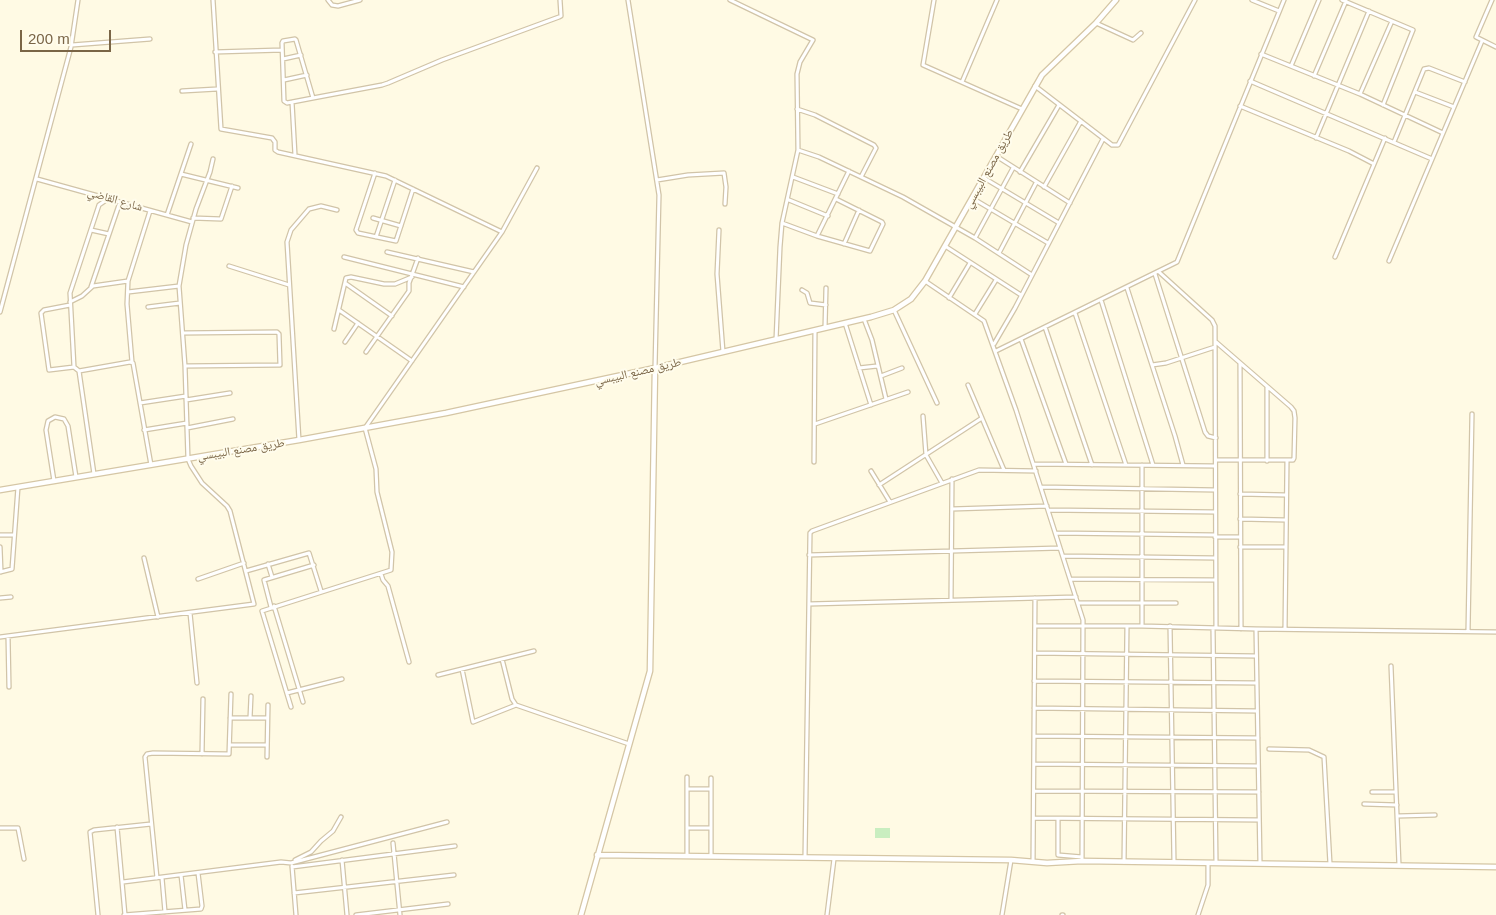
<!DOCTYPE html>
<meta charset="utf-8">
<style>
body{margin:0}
#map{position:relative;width:1496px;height:915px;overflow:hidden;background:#fffae4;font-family:Arial,sans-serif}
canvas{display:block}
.scale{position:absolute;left:20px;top:30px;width:91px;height:22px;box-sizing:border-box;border:2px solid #7a6546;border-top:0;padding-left:6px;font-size:15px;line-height:18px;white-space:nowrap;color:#7a6546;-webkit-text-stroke:4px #fffcec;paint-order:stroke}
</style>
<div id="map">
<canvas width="1496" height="915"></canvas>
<div class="scale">200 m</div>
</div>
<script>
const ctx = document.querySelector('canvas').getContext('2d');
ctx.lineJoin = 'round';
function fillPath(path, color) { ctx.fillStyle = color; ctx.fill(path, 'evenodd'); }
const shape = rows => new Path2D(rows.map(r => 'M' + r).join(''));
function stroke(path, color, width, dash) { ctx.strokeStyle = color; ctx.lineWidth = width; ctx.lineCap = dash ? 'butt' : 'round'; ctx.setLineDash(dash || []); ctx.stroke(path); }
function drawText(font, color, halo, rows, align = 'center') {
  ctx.font = font + ' Arial,"Noto Naskh Arabic",sans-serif'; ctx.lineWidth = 4; ctx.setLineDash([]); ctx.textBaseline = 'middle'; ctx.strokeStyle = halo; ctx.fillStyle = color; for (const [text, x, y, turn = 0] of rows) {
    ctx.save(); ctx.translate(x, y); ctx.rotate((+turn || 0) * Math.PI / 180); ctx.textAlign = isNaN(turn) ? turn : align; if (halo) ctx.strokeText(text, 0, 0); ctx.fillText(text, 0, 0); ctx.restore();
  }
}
fillPath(shape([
 [875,828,890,828,890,838,875,838]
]), '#c9eec0');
const street = shape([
 [213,0,221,129,272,138,275,142,275,150,278,152,386,176,502,232],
 [328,0,332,5,338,6,360,0],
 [628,0,659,195,655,368],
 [730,0,813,40,800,62,797,74,798,150,782,223,780,247,776,340],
 [934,0,923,65,1022,109],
 [1252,0,1279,11],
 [1342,0,1413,30,1383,105],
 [1492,0,1476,37,1496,47],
 [1096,23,1133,40,1141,33],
 [72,45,150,39],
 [215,52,282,50],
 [1261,54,1360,94,1443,133],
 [283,59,301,55],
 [1291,66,1319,0],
 [1314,76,1346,1],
 [284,80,307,75],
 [1250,81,1432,159],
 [962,82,997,0],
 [1035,86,1112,145,1118,145,1195,0],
 [182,91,217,89],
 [1415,92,1454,107],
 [1360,94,1392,21],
 [313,98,296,40,295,39,283,41,282,43,284,101,287,103,313,98,382,85,388,83,442,60,559,17,561,16,560,0],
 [292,102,295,155],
 [1240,106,1349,151,1374,164],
 [797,109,815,115,874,145,876,148,861,177],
 [1316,138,1369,11],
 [1394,142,1424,69,1429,68,1465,82],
 [798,150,819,157,903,197,975,238,1032,275],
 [996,156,1070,203],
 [1020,172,1059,105],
 [375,173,356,230,358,233,396,241,413,189],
 [181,174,238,188],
 [793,177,838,194],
 [984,178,1059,223],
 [37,179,192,222],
 [657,180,688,175,724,173,726,187,725,204],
 [1044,187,1081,121],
 [972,198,1048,243],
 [789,200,828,216],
 [167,215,191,144],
 [193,218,221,219,232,186],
 [373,218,401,226],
 [782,223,817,236,870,251,883,224,882,222,836,199],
 [91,230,109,234],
 [719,230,717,274,723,352],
 [817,236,849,171],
 [376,237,395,180],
 [975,238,1013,168],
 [844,244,859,210],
 [945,246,1021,295],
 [387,252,474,272],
 [999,253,1036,183],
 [344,257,464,287],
 [1335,257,1385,138],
 [1389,261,1482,41],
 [229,266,289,285],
 [1159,272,1212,320,1215,326,1216,628],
 [1155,274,1205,432,1208,436,1216,438],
 [925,281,984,321,1016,410,1083,620,1082,861],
 [345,283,392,316],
 [179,286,186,245,196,209,210,172,213,159],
 [91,287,120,202],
 [1127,288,1175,436,1183,465],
 [802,290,807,293,810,303,826,305],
 [949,298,970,263],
 [1101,300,1153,465],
 [70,302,82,296,93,286,128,281],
 [70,305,44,310,41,313,49,370,74,367],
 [148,307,180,303],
 [339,310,412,361],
 [894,310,937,403],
 [0,312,71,47,78,0],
 [1075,313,1126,465],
 [975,314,996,280],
 [864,319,872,340,886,399],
 [845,323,871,405],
 [1045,327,1092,465],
 [825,328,826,288],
 [334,329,346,278,351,277,384,284,395,284,412,277],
 [183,333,277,332,279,334,280,365,185,366],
 [1021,339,1066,464],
 [345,342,358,323],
 [994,344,1015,308,1103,139],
 [996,351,1177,262,1284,0],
 [366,352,409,291,409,283,418,258],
 [132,362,127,304,128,281,150,211],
 [1240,363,1241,629],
 [1152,365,1166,363,1215,347],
 [859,368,877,366],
 [79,371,130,362,133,363,151,465],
 [881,376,902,368],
 [968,385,1004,470],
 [1267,387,1267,461],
 [186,400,230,393],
 [140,403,186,396],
 [923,416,926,455,942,483],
 [815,424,908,392],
 [187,428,233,419],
 [144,430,187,423],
 [299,440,287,242,291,230,309,209,321,206,337,210],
 [1216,460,1293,460,1294,458,1295,418,1294,411,1291,407,1216,342],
 [814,462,815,330],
 [1034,464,1215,466],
 [1142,465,1142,626],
 [871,471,890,502],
 [94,474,79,371,74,367,70,293,99,205,109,198],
 [54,481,46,430,48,421,55,417,64,419,68,426,76,477],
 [879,485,982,418],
 [1041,487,1215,490],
 [1240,494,1286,495],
 [952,509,1047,506],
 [1048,510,1215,512],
 [1240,519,1285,520],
 [1056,533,1215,535],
 [0,535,14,535],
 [1215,537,1240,537],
 [0,547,1,572],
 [1240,547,1285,547],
 [809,555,1060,548],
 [1063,556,1215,558],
 [144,558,158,617],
 [268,564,272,577],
 [246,571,309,553,321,591],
 [0,572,12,569,18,487],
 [381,574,383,580,388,586,409,662],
 [198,579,244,563],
 [1070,579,1215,580],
 [0,598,11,597],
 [951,600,952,479],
 [1078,603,1176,603],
 [809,604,1076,597],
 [274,606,303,702],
 [271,607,264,580,314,565],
 [190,613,197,683],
 [1035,626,1142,626,1256,629,1496,632],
 [1170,626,1174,862],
 [1213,628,1216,862],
 [1256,629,1260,863],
 [1285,629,1287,461],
 [1468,631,1472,414],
 [8,636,9,687],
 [0,637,254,604,230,511,227,506,202,483,191,466,188,459,185,366,179,286,128,292],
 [1035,653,1256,656],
 [502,659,512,699,516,705,629,744],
 [1391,666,1399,865],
 [462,669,473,722,516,705],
 [438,675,534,651],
 [1034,681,1257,683],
 [287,693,342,679],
 [291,707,262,611,391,570,392,552,377,492,376,469,365,428,502,232,537,168],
 [1034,708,1257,711],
 [230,718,267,718],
 [250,718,251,696],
 [1034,736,1258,738],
 [230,745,267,745],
 [1269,749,1309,750,1324,757,1330,864],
 [202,754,203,699],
 [267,757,268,705],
 [1034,764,1258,766],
 [687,789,711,789],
 [1034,791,1259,792],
 [1372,792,1396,792],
 [1364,804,1397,805],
 [1398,816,1435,815],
 [1034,818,1259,820],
 [1058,819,1058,855,1082,857],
 [117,827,125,915],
 [0,828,18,828,24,859],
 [687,828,711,828],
 [393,843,400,915],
 [687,856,687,777],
 [711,856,711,778],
 [805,857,810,533,812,531,979,470,1036,471],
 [342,860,347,915],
 [295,862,295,860,311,852,321,841,333,831,341,817],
 [1033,862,1035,598],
 [1124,862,1127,626],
 [292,866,296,915],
 [292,867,455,846],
 [181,875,185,910],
 [157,878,145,757,147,754,153,753,229,754,231,694],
 [162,878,165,912],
 [123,882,281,862,291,863,447,822],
 [294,893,454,875],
 [98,915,90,832,94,830,151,824],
 [124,915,201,909,202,906,198,873],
 [356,915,448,904],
 [827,915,834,859],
 [1002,915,1011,860],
 [1062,915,1063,915],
 [1198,915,1208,885,1208,863]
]);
const secondary = shape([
 [0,490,299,440,446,413,655,368,871,317,894,310,911,299,925,281,1042,75,1096,23,1116,0],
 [597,855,1011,860,1047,863,1082,861,1496,867],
 [581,915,650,671,655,368]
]);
stroke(street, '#d1c4a8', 5.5);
stroke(secondary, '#d5c6a5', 7);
stroke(street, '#fff', 3);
stroke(secondary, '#fff', 4.5);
drawText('12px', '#7a6546', '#fffcec', [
 ["طريق مصنع البيبسي",989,169,-61],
 ["شارع القاضي",115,200,16],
 ["طريق مصنع البيبسي",638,372,-13],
 ["طريق مصنع البيبسي",241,450,-9]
]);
</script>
